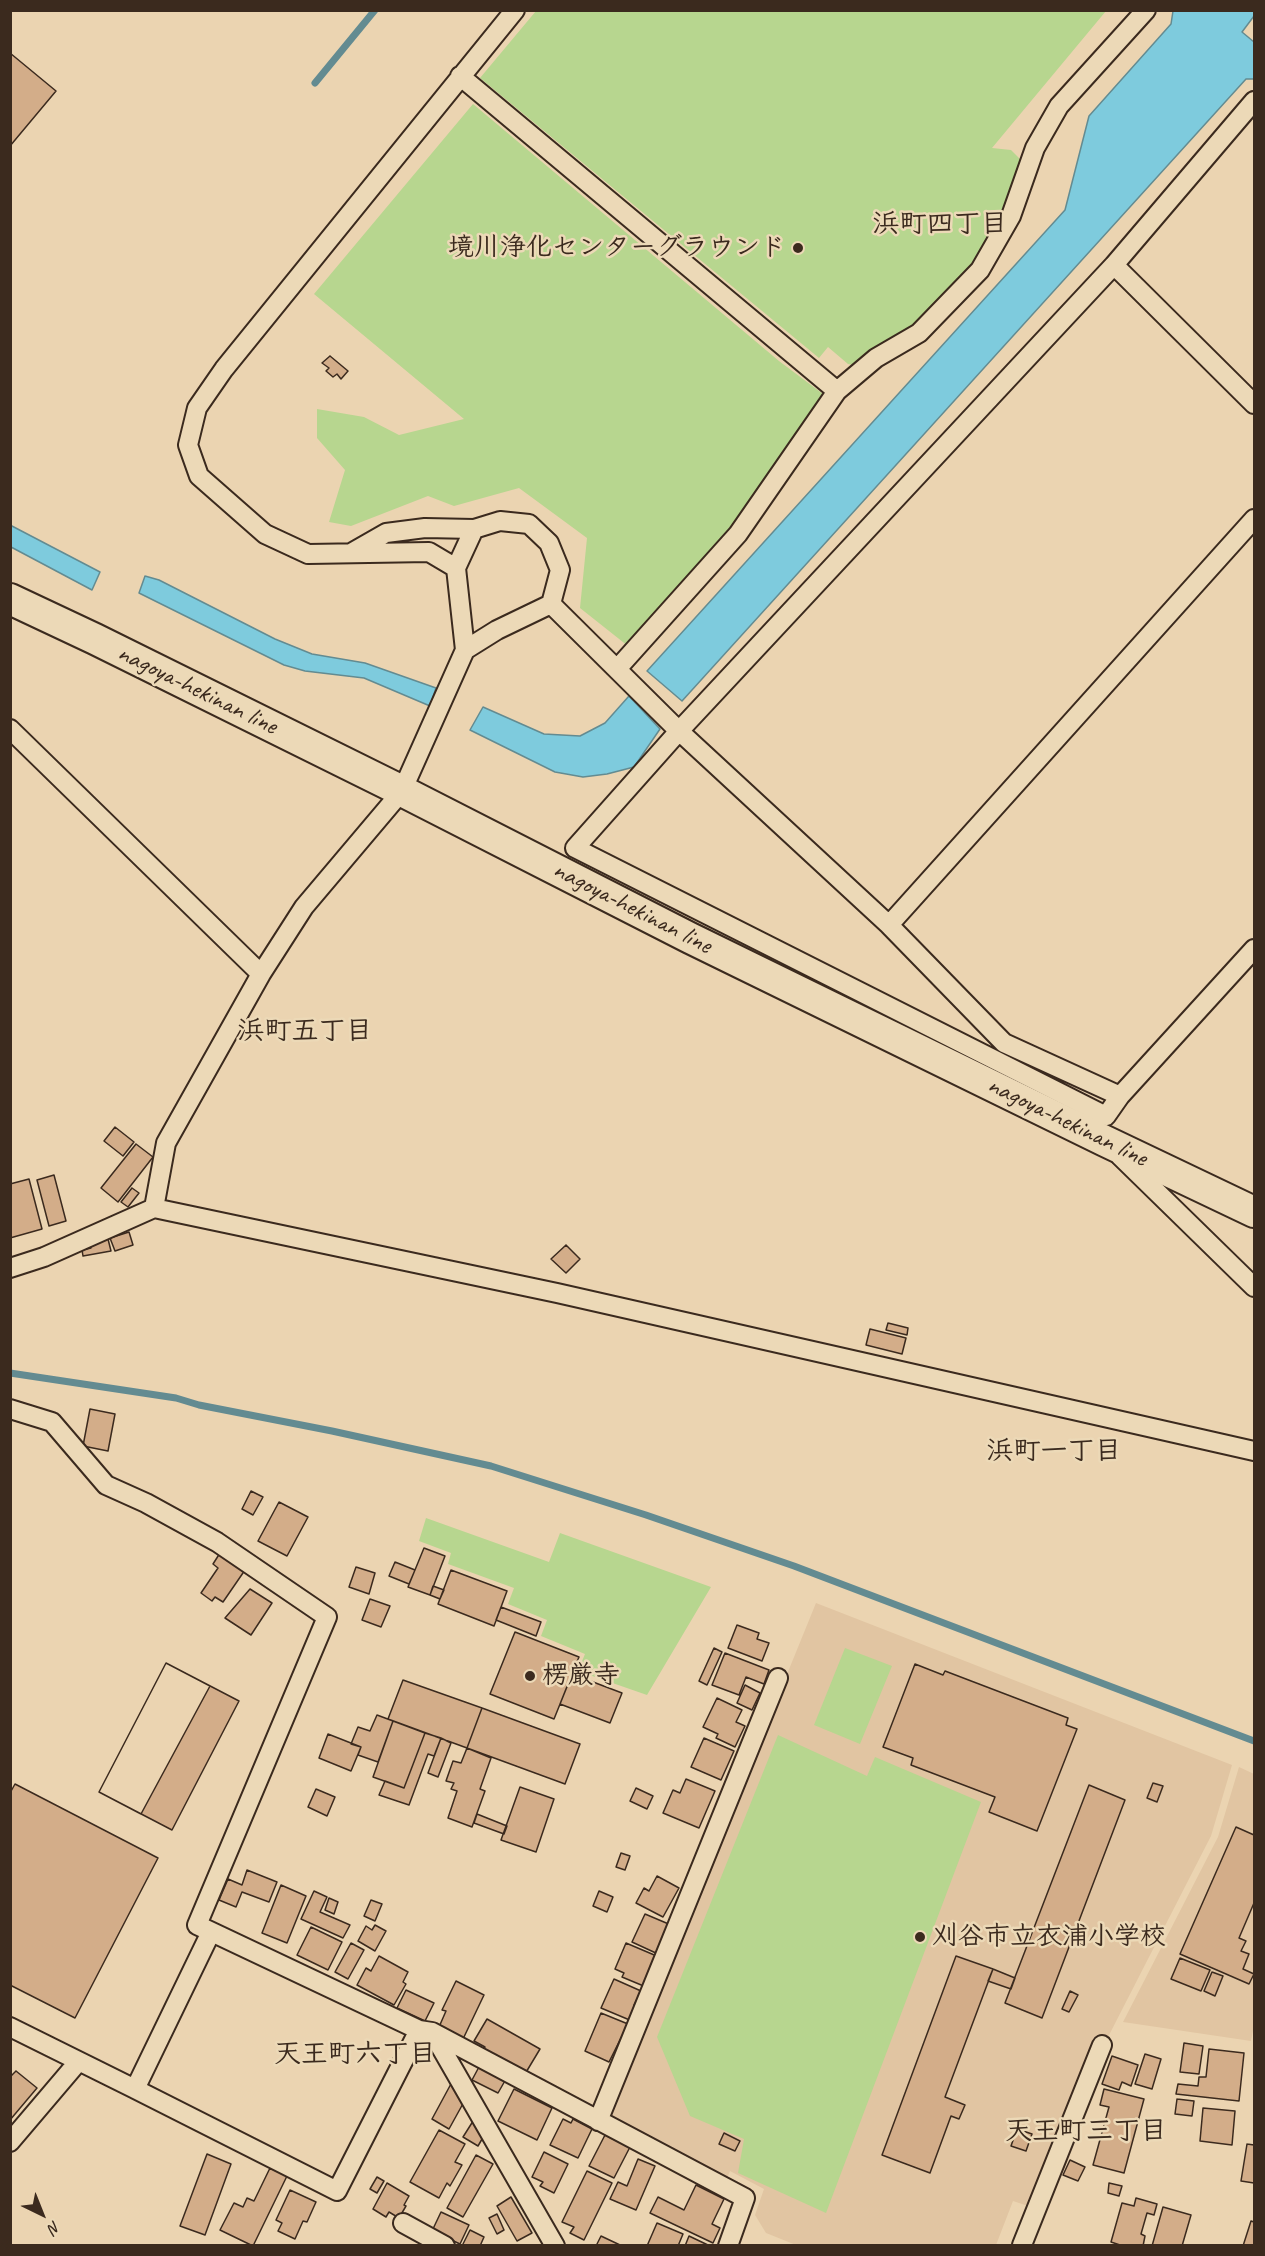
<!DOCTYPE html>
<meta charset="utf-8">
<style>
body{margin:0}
#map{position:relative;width:1265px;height:2256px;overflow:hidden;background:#ebd4b1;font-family:Caveat,sans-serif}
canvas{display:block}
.frame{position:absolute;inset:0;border:12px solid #3b2a1e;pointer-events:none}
.north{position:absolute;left:12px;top:2184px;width:60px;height:60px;-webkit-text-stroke:4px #ecd9b7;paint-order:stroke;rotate:137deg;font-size:16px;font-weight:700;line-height:24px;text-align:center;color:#3b2a1e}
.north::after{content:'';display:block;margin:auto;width:21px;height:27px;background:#3b2a1e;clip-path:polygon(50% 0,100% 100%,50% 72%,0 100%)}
</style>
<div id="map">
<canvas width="1265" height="2256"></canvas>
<div class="frame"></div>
<div class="north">N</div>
</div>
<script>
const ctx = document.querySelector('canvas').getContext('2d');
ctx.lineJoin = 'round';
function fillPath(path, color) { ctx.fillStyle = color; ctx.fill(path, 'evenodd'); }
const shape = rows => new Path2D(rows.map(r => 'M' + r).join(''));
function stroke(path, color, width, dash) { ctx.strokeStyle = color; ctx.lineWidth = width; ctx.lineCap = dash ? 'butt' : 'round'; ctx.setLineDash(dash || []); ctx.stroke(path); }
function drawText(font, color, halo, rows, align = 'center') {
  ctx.font = font + ' Caveat,"Klee One",sans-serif'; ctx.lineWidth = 5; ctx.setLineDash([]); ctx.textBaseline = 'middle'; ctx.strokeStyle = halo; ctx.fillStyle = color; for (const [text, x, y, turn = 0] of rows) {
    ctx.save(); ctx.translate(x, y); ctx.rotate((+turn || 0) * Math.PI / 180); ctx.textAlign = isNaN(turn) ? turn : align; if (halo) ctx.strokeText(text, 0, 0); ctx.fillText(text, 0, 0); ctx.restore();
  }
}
fillPath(shape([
 [816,1603,1232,1765,1211,1836,1106,2041,1031,2207,1013,2201,996,2245,796,2245,766,2233,755,2215,764,2189,730,2171,726,2181,615,2125,608,2114],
 [1239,1767,1254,1774,1254,2025,1251,2041,1123,2022,1218,1837]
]), '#e1c5a2');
fillPath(shape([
 [536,11,1106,11,992,148,1011,150,1028,167,980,270,865,367,848,364,828,347,819,358,480,78],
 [473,104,779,361,831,400,738,534,633,650,580,608,587,538,519,488,454,506,428,496,351,526,329,522,345,470,317,438,317,409,364,417,399,435,464,419,314,294],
 [426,1518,549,1562,560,1533,711,1587,647,1695,578,1671,585,1654,541,1636,547,1620,508,1604,514,1588,448,1564,451,1553,419,1541],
 [845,1648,892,1666,860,1744,814,1725],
 [778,1735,867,1776,875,1757,981,1802,826,2213,738,2173,744,2139,690,2116,657,2037]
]), '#b7d68f');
const water = shape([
 [1173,11,1254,11,1254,16,1242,32,1254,42,1254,79,1246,79,682,701,647,671,1065,210,1089,116,1171,24,1173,11],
 [10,525,100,572,92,590,11,547,10,525],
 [145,576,159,580,275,639,312,654,365,663,436,688,430,706,364,678,305,671,284,665,139,593,145,576],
 [629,696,660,729,634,767,607,774,583,777,555,772,470,730,483,707,544,734,580,736,605,723,629,696]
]);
fillPath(water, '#7ecbdd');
stroke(water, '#638b91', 1.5);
stroke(shape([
 [315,83,375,10],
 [10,1373,176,1398,199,1405,332,1431,491,1466,646,1515,794,1566,1254,1741]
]), '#638b91', 7);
const building = shape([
 [10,53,56,91,10,146,10,53],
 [330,356,348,371,341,379,337,374,333,377,326,371,329,368,322,363,330,356],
 [115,1127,134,1142,123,1156,104,1141,115,1127],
 [136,1144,153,1157,118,1202,101,1188,136,1144],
 [54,1175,66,1221,49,1226,37,1180,54,1175],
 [29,1179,42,1229,10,1238,10,1184,29,1179],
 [132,1188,139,1193,128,1207,121,1202,132,1188],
 [129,1232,133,1245,115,1251,110,1238,129,1232],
 [108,1239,111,1251,83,1256,82,1250,91,1248,90,1244,108,1239],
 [566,1245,580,1259,566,1273,551,1259,566,1245],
 [888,1323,908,1328,907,1335,886,1330,888,1323],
 [870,1329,906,1338,902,1354,866,1345,870,1329],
 [90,1409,115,1414,108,1451,83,1446,90,1409],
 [251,1491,263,1497,253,1515,242,1509,251,1491],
 [279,1502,308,1517,287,1556,258,1541,279,1502],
 [424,1548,445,1556,430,1595,408,1587,424,1548],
 [220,1553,245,1570,223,1602,215,1597,212,1601,201,1593,218,1568,213,1564,220,1553],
 [395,1562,415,1570,409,1584,389,1576,395,1562],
 [356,1567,375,1573,369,1594,349,1587,356,1567],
 [451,1570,507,1591,494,1626,438,1604,451,1570],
 [433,1586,444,1590,440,1599,430,1595,433,1586],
 [250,1589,272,1603,251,1635,225,1618,250,1589],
 [370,1599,390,1606,381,1627,362,1620,370,1599],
 [501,1607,541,1622,536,1636,496,1620,501,1607],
 [737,1625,759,1633,757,1639,769,1643,762,1661,728,1648,737,1625],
 [515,1632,579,1657,554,1719,490,1694,515,1632],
 [714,1648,722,1652,707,1685,699,1681,714,1648],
 [725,1653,769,1670,764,1684,746,1677,739,1695,712,1685,725,1653],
 [166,1663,210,1686,141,1814,99,1792,166,1663],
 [166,1663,239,1701,172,1830,99,1792,166,1663],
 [915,1664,943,1675,945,1671,1068,1718,1066,1725,1077,1729,1037,1831,989,1812,995,1797,911,1765,913,1758,883,1747,915,1664],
 [572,1674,622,1693,610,1723,560,1704,572,1674],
 [403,1680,482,1708,467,1748,388,1719,403,1680],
 [745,1685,760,1693,752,1710,737,1703,745,1685],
 [717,1698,742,1710,736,1722,745,1726,735,1747,716,1738,718,1734,703,1727,717,1698],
 [482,1708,580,1744,565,1784,467,1748,482,1708],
 [377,1715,393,1721,378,1762,358,1755,361,1747,351,1744,358,1727,370,1731,377,1715],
 [393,1721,425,1733,404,1788,373,1777,393,1721],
 [425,1733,441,1738,434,1756,428,1754,409,1805,379,1795,385,1781,404,1788,425,1733],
 [328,1734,361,1747,351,1771,319,1758,328,1734],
 [441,1738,451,1743,438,1777,428,1773,441,1738],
 [704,1738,734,1751,721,1780,691,1767,704,1738],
 [467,1748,491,1758,480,1789,485,1791,472,1827,448,1818,457,1791,451,1789,454,1783,446,1781,453,1761,461,1763,467,1748],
 [686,1779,715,1791,699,1828,663,1813,673,1790,680,1793,686,1779],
 [1153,1783,1163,1786,1157,1802,1147,1798,1153,1783],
 [15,1784,158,1858,75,2018,10,1985,10,1793,15,1784],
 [1089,1785,1125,1800,1042,2018,1005,2003,1089,1785],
 [520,1787,554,1799,536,1852,501,1840,520,1787],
 [636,1788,653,1796,647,1809,630,1801,636,1788],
 [316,1789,335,1797,327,1816,308,1807,316,1789],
 [477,1814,507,1826,504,1834,474,1823,477,1814],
 [1236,1827,1254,1835,1254,1903,1239,1938,1246,1941,1241,1951,1249,1954,1243,1969,1254,1974,1249,1984,1180,1954,1236,1827],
 [621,1853,630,1856,625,1870,616,1867,621,1853],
 [247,1870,277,1882,269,1902,242,1892,236,1907,219,1900,228,1879,242,1885,247,1870],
 [657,1876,679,1888,663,1917,636,1903,644,1888,649,1891,657,1876],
 [281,1885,306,1896,287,1943,262,1933,281,1885],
 [314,1891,327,1897,320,1912,350,1925,343,1938,301,1919,314,1891],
 [599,1891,613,1897,607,1912,593,1906,599,1891],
 [329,1898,338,1902,334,1914,325,1910,329,1898],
 [371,1900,382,1904,375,1921,364,1916,371,1900],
 [645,1914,671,1925,658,1954,632,1942,645,1914],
 [375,1925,386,1931,375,1951,358,1941,366,1926,372,1930,375,1925],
 [311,1927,342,1942,328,1970,297,1955,311,1927],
 [351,1943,364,1950,348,1979,335,1972,351,1943],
 [626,1943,659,1957,646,1987,622,1977,624,1973,615,1969,626,1943],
 [379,1956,408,1972,403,1982,406,1984,394,2005,357,1985,366,1968,371,1971,379,1956],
 [956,1956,993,1969,945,2097,965,2105,959,2119,951,2116,930,2173,882,2155,956,1956],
 [1180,1958,1210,1970,1201,1991,1171,1979,1180,1958],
 [993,1969,1015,1978,1011,1989,988,1981,993,1969],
 [1212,1972,1223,1976,1215,1996,1204,1991,1212,1972],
 [614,1979,641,1991,634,2005,638,2007,632,2021,601,2008,614,1979],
 [456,1981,484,1995,463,2039,439,2027,446,2011,442,2010,456,1981],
 [406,1990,434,2003,425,2021,397,2008,406,1990],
 [1070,1991,1078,1995,1069,2012,1062,2009,1070,1991],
 [601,2013,628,2024,609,2062,585,2051,601,2013],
 [487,2019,540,2049,525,2074,483,2050,485,2047,474,2041,487,2019],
 [1184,2043,1203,2046,1199,2074,1180,2072,1184,2043],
 [1209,2049,1244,2053,1239,2101,1176,2094,1178,2084,1198,2086,1199,2077,1206,2077,1209,2049],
 [1145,2054,1161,2059,1152,2089,1135,2084,1145,2054],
 [1112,2056,1138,2065,1131,2086,1122,2082,1119,2090,1102,2084,1112,2056],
 [480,2065,506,2079,498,2093,472,2080,480,2065],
 [16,2071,37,2088,10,2120,10,2077,16,2071],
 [452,2082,465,2100,449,2129,432,2119,452,2082],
 [514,2089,552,2108,537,2140,498,2121,514,2089],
 [1104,2089,1144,2099,1124,2173,1093,2165,1109,2107,1100,2105,1104,2089],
 [1177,2099,1194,2101,1192,2116,1175,2114,1177,2099],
 [1203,2108,1235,2111,1232,2145,1200,2141,1203,2108],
 [475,2118,485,2134,478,2146,463,2137,475,2118],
 [563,2119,571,2123,573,2119,592,2129,578,2158,550,2145,563,2119],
 [1017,2129,1032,2134,1026,2151,1011,2146,1017,2129],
 [439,2130,465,2144,455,2162,462,2165,450,2186,447,2183,439,2198,410,2182,439,2130],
 [724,2133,740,2141,735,2151,719,2144,724,2133],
 [605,2135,630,2147,614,2178,589,2166,605,2135],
 [1247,2144,1254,2145,1254,2183,1241,2181,1247,2144],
 [544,2152,568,2164,554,2193,540,2186,543,2182,532,2177,544,2152],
 [207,2154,231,2164,205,2235,180,2226,207,2154],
 [476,2155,493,2164,463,2217,447,2208,476,2155],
 [638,2159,655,2166,636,2210,610,2199,618,2182,627,2186,638,2159],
 [1070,2160,1085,2167,1078,2181,1063,2175,1070,2160],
 [270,2168,287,2176,253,2246,220,2230,234,2203,243,2207,247,2198,254,2201,270,2168],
 [587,2171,612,2183,584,2240,570,2233,574,2227,562,2222,587,2171],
 [377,2177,384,2181,377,2193,370,2189,377,2177],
 [387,2183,409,2196,404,2205,406,2206,399,2218,389,2212,386,2217,373,2209,387,2183],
 [1109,2183,1122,2186,1119,2196,1108,2193,1109,2183],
 [696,2185,724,2199,712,2224,720,2228,713,2243,650,2213,658,2197,684,2210,696,2185],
 [290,2190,316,2202,307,2222,303,2221,295,2239,278,2231,282,2223,276,2220,290,2190],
 [511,2197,532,2233,517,2241,497,2206,511,2197],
 [1136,2198,1157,2204,1154,2215,1147,2213,1141,2234,1145,2236,1143,2246,1123,2246,1111,2242,1122,2203,1134,2206,1136,2198],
 [1163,2207,1191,2215,1182,2246,1152,2246,1163,2207],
 [441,2212,469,2225,460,2244,432,2231,441,2212],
 [497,2214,504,2230,497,2234,489,2218,497,2214],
 [1251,2221,1254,2222,1254,2246,1243,2246,1251,2221],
 [657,2223,683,2234,678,2246,647,2246,657,2223],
 [470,2230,484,2237,480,2246,462,2246,470,2230],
 [601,2236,620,2245,620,2246,596,2246,601,2236],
 [689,2236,710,2246,685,2246,689,2236]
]);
fillPath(building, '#d3ad89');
stroke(building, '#3b2a1e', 1.5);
const minor = shape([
 [460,76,837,391,738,534,617,669],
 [1114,265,1254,101],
 [837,391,876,358,919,333,980,270,1011,216,1035,148,1059,106,1146,10],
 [1254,404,1114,265,679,731,575,848,1106,1116,1120,1096,1254,949],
 [351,553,386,533,425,528,474,529],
 [456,568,429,552,308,554,265,534,199,476,188,445,197,408,224,369,515,10],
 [465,650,497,630,551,604],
 [10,729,261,974],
 [889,925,1254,519],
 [1120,1156,1254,1287],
 [154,1208,166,1143,261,974,304,907,402,791,465,650,456,568,474,529,500,521,529,524,549,543,560,570,551,604,679,731,889,925,1004,1043,1120,1096],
 [10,1268,44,1257,154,1208,557,1293,1254,1451],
 [10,1409,52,1422,106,1485,146,1503,217,1542,327,1617,197,1925,419,2030,432,2032,745,2198,728,2246],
 [211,1932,135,2089,337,2191,419,2030],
 [10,2027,135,2089],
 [432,2032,555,2246],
 [598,2121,778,1678],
 [10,2142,78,2062],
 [403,2223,445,2246],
 [1022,2245,1102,2045]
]);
const primary = shape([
 [10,599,95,639,402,791,690,938,1105,1141,1254,1212]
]);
stroke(minor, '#3b2a1e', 22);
stroke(primary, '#3b2a1e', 34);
stroke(minor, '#ecd9b7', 18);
stroke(primary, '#ecd9b7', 30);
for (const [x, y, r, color] of [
 [798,248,6,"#3b2a1e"],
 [530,1676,6,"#3b2a1e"],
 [920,1937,6,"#3b2a1e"]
]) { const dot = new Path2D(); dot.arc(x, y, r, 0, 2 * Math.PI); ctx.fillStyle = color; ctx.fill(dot); stroke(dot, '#ecd9b7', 2); }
drawText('bold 26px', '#3b2a1e', '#ecd9b7', [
 ["境川浄化センターグラウンド",786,248,"right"],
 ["楞厳寺",542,1676],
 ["刈谷市立衣浦小学校",932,1937]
], 'left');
drawText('26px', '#3b2a1e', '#ecd9b7', [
 ["nagoya-hekinan line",197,690,26],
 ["nagoya-hekinan line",632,908,27],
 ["nagoya-hekinan line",1067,1122,26]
]);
drawText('bold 27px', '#3b2a1e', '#ecd9b7', [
 ["浜町四丁目",940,225],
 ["浜町五丁目",305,1032],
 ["浜町一丁目",1054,1452],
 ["天王町六丁目",355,2055],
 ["天王町三丁目",1086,2132]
]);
</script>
